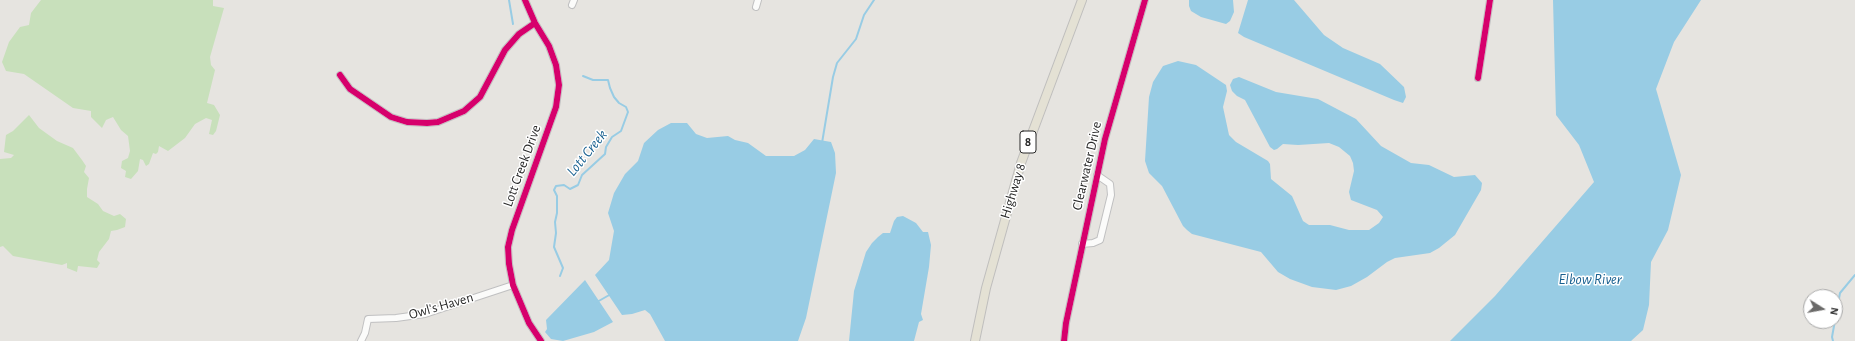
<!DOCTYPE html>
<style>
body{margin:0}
#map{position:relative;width:1855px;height:341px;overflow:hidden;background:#e6e4e0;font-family:"Alegreya Sans",sans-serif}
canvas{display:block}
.north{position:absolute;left:1803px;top:289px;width:40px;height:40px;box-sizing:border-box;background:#fff;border:1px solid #a9a9a9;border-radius:50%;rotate:101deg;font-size:11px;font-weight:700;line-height:16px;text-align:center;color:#292929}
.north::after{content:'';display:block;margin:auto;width:14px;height:18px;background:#6b6a69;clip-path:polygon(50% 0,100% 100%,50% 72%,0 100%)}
</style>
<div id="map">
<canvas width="1855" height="341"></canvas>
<div class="north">N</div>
</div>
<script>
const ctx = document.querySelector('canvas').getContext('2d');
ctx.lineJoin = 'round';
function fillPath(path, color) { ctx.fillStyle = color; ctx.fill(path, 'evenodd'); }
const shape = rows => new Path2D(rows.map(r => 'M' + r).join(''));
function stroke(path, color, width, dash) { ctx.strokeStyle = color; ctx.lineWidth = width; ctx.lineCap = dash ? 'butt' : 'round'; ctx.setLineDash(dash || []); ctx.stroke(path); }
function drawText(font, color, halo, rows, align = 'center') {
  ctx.font = font + ' "Alegreya Sans",sans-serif'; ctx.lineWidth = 3; ctx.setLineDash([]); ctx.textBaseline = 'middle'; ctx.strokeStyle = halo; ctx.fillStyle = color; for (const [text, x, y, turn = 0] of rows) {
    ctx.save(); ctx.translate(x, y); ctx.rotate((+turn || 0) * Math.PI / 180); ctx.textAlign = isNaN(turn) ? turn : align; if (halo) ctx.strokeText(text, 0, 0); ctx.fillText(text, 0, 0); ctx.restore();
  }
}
fillPath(shape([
 [41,0,213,0,213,6,224,8,210,57,211,65,215,70,207,103,214,105,220,115,216,131,213,135,209,134,212,120,206,118,195,124,185,138,168,151,159,146,158,152,156,154,153,153,149,164,146,166,143,160,140,159,138,171,131,179,125,177,126,171,121,168,122,161,128,158,130,151,128,136,121,130,113,117,106,120,102,128,91,117,91,111,73,108,24,74,6,71,2,62,9,42,20,27,29,25,31,13],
 [29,115,39,128,57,141,73,148,82,160,86,166,84,172,89,178,87,189,87,197,98,204,103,211,114,216,120,214,126,219,125,227,117,230,111,231,109,239,99,252,97,260,100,263,97,268,78,266,77,272,67,268,67,263,62,265,13,256,3,246,0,247,0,159,11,158,14,155,4,152,6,135,13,131]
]), '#c8e0bb');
fillPath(shape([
 [1189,0,1233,0,1234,12,1230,21,1226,24,1201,17,1191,11,1189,6],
 [1248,0,1294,0,1324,35,1343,48,1380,64,1404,87,1406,97,1403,103,1394,100,1244,37,1238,33],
 [1553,0,1701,0,1674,42,1656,89,1681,175,1668,230,1651,262,1649,305,1643,330,1631,341,1450,341,1495,296,1594,182,1579,145,1556,115],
 [1178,61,1196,65,1226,85,1227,91,1223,107,1229,135,1236,142,1268,161,1270,164,1271,179,1292,196,1303,221,1309,225,1330,225,1349,230,1369,230,1379,223,1383,217,1377,210,1351,200,1349,192,1354,171,1353,163,1350,156,1339,147,1329,143,1298,145,1283,144,1277,149,1274,150,1270,147,1245,100,1237,96,1232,91,1230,85,1233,79,1239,77,1276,92,1318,99,1356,119,1381,146,1411,163,1429,165,1454,177,1475,175,1482,183,1481,190,1455,235,1439,248,1430,253,1395,258,1387,262,1367,277,1351,286,1336,290,1312,287,1290,279,1278,272,1261,252,1192,234,1187,230,1183,226,1162,186,1149,173,1145,161,1149,97,1153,82,1163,66],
 [671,123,687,123,696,134,707,138,728,136,735,140,748,143,766,156,794,156,805,150,814,139,831,142,835,153,836,173,806,318,798,341,665,341,650,314,645,310,632,314,622,315,595,275,609,260,614,231,608,213,614,193,625,174,638,161,644,143,658,130],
 [903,216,916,223,923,232,928,232,931,245,929,267,921,314,923,320,919,322,914,341,849,341,854,291,866,252,872,243,878,237,883,233,890,233,894,221,897,217],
 [585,280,613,322,594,332,563,341,551,339,545,332,547,329,546,320]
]), '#98cce4');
stroke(shape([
 [509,0,513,24],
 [822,143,833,77,837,63,856,39,864,15,874,0],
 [560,276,563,268,554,247,556,233,555,222,557,213,557,196,554,190,556,186,564,185,570,189,578,185,582,175,605,154,606,147,612,137,621,131,628,112,626,107,619,103,614,97,610,88,608,80,593,80,583,76],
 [597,302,611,294],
 [1833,341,1832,337,1840,293,1855,275]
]), '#98cce4', 2);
const minor = shape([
 [525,0,535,23,549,46,556,65,559,85,556,107,512,230,508,247,509,264,513,285,529,323,541,341],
 [572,5,574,0],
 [756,7,758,0],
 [340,75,350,89,391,117,407,122,427,123,438,122,464,111,480,97,505,50,519,34,535,23],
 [1478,78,1490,0],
 [1082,244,1093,243,1100,240,1111,195,1110,184,1097,175],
 [361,341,365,333,368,319,396,318,425,314,513,285],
 [1064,341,1066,323,1105,139,1145,0]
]);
const major = shape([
 [975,341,986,288,1021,163,1082,0]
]);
stroke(minor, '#c0c0c1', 8);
stroke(major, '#bfbebd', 10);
stroke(minor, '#fbfbfa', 6);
stroke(major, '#e4e1d4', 8);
stroke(shape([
 [525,0,535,23,549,46,556,65,559,85,556,107,512,230,508,247,509,264,513,285,529,323,541,341],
 [340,75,350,89,391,117,407,122,427,123,438,122,464,111,480,97,505,50,519,34,535,23],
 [1478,78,1490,0],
 [1064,341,1066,323,1105,139,1145,0]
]), '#d6006c', 6);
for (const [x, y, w] of [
 [1028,142,16]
]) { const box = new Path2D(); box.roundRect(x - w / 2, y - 11, w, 22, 3); ctx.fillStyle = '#fff'; ctx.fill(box); stroke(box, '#292929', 1); }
drawText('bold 13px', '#292929', null, [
 ["8",1028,142]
]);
drawText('14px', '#292929', '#fff', [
 ["Lott Creek Drive",522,166,-70],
 ["Clearwater Drive",1087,166,-77],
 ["Highway 8",1013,191,-73],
 ["Owl's Haven",441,306,-16]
]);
drawText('italic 15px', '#175f8f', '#fff', [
 ["Lott Creek",587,153,-51],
 ["Elbow River",1590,279]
]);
</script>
